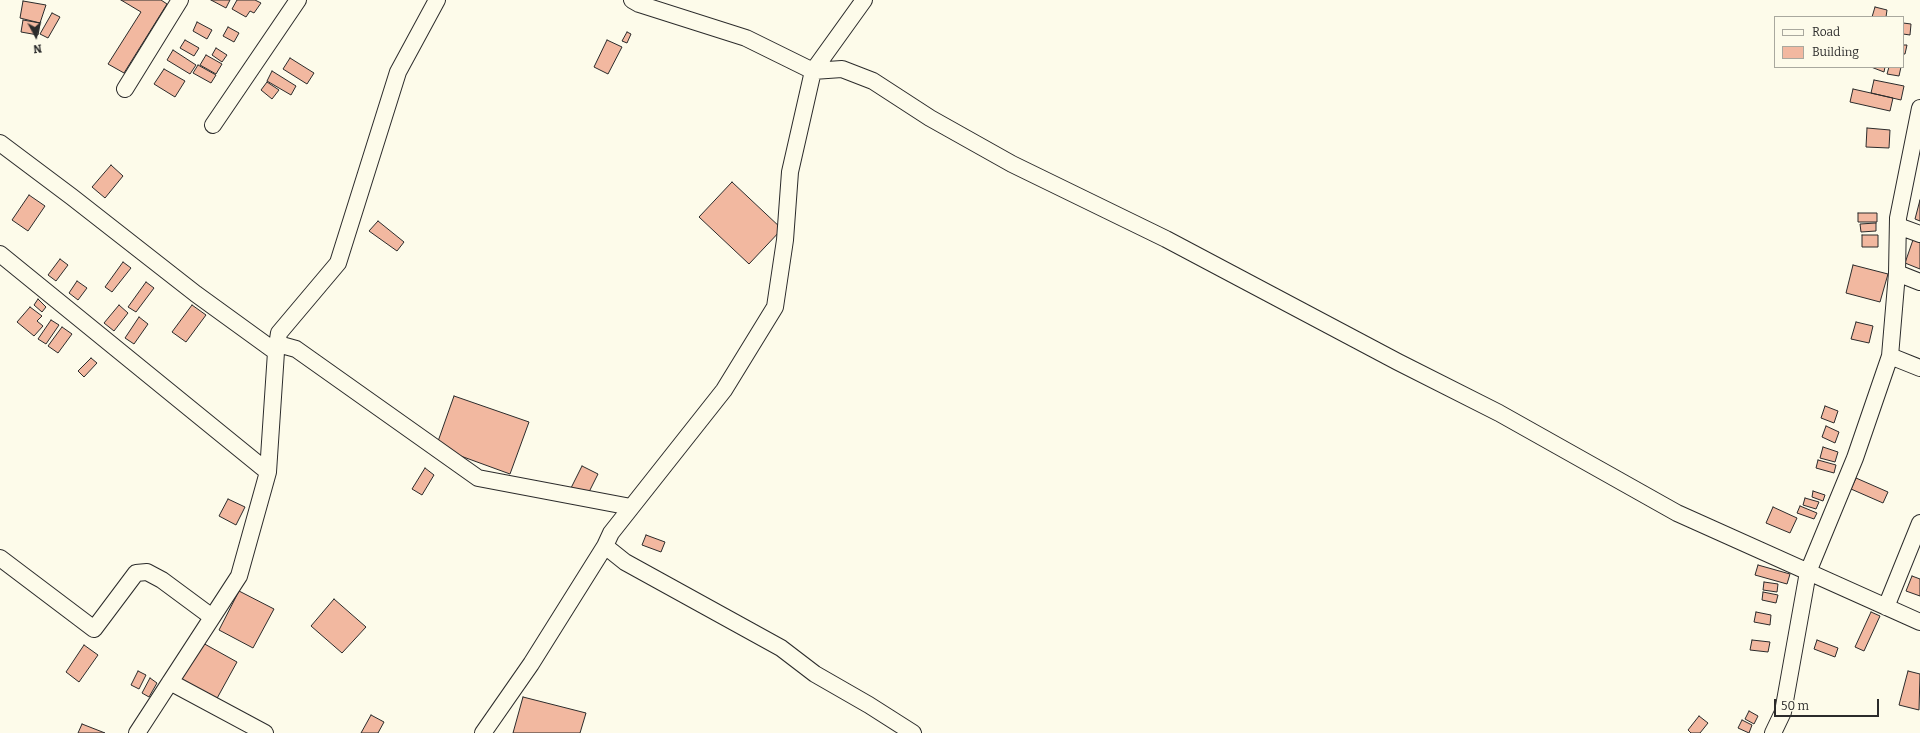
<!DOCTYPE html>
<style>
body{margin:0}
#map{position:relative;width:1920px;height:733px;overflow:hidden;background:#fdfbea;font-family:Bitter,serif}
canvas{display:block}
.legend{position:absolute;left:1774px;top:16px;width:130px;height:52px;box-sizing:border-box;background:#fdfbea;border:1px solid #a9a89e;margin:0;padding:5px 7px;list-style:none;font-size:12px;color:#2b2b2b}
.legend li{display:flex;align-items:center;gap:8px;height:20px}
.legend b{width:20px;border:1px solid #a9a89e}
.north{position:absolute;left:16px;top:16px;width:40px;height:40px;-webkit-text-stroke:3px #fdfbea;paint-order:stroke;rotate:173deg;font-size:11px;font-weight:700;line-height:16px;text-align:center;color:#2b2b2b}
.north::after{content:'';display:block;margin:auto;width:14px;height:18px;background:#2b2b2b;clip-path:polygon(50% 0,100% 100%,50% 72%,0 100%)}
.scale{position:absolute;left:1774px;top:699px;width:105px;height:18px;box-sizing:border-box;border:2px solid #2b2b2b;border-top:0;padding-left:5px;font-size:12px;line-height:14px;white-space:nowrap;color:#2b2b2b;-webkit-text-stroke:3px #fdfbea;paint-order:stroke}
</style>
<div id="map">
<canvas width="1920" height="733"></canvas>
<ul class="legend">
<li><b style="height:5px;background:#fdfbea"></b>Road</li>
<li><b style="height:11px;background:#f2b8a0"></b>Building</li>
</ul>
<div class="north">N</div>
<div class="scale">50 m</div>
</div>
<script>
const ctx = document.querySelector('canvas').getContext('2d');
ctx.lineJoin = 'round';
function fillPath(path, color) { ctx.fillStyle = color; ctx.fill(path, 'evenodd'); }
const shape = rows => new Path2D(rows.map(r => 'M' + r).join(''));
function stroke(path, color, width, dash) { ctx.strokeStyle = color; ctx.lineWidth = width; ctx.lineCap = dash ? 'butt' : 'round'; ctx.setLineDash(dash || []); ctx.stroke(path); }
const building = shape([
 [121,0,161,0,167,4,124,73,108,64,141,12,121,0],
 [211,0,230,0,226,8,211,0],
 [237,0,255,0,261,3,254,13,250,11,246,17,232,9,237,0],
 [23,1,46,5,40,23,20,18,23,1],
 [1875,7,1887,10,1886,17,1872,17,1875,7],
 [52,13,60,17,48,38,40,34,52,13],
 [23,20,40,23,38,35,21,32,23,20],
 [197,22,212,30,207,39,193,31,197,22],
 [1903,23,1911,24,1910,35,1903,34,1903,23],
 [228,27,239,33,234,42,223,36,228,27],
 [627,32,631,34,627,43,622,41,627,32],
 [185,40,199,48,194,56,180,48,185,40],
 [607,40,622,47,608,74,594,67,607,40],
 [1903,45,1907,45,1905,54,1903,54,1903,45],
 [216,48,227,55,222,62,212,55,216,48],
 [173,50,196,65,190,74,167,60,173,50],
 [206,55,222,64,216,74,200,65,206,55],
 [290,58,314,73,307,84,283,69,290,58],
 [198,65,216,75,211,83,193,73,198,65],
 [1871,67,1885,67,1884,72,1871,67],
 [1889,67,1901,67,1899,76,1887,74,1889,67],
 [164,69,185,81,175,97,154,84,164,69],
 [272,71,296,86,291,95,267,81,272,71],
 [1874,80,1904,86,1901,100,1871,93,1874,80],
 [267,82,279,90,272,99,261,90,267,82],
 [1853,89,1893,98,1890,111,1850,102,1853,89],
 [1867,128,1890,130,1889,148,1866,147,1867,128],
 [111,165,123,176,105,198,92,187,111,165],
 [732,182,782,229,749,264,699,217,732,182],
 [29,195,45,206,28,231,12,220,29,195],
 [1920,200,1920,221,1915,219,1920,200],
 [1858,213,1877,213,1877,222,1858,222,1858,213],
 [378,221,404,242,397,251,369,231,378,221],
 [1876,223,1876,231,1861,232,1860,224,1876,223],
 [1915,234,1920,236,1920,269,1905,263,1915,234],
 [1862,235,1878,235,1878,247,1862,247,1862,235],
 [60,259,68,265,56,281,48,275,60,259],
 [123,262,131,268,112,292,105,287,123,262],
 [1853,265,1888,274,1880,302,1846,293,1853,265],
 [77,281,87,288,78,300,69,293,77,281],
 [146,282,154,288,136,312,128,307,146,282],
 [38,299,46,307,42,312,34,305,38,299],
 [119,305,128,313,114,331,104,323,119,305],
 [192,305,206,315,186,342,172,332,192,305],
 [30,307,42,316,37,321,43,326,34,336,17,322,30,307],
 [139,317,148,324,134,344,125,338,139,317],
 [51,320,59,325,46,344,38,339,51,320],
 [1856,322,1873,326,1869,343,1851,339,1856,322],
 [62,327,72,334,58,353,48,346,62,327],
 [91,358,97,363,84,377,78,371,91,358],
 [454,396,529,422,510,474,436,447,454,396],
 [1825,406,1838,411,1834,423,1821,418,1825,406],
 [1826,426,1839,432,1835,443,1822,437,1826,426],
 [1823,447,1838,452,1835,462,1820,458,1823,447],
 [1818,460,1836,465,1834,473,1816,468,1818,460],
 [582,466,598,474,587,496,571,488,582,466],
 [425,468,434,475,422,495,412,489,425,468],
 [1856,478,1888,492,1883,503,1851,489,1856,478],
 [1813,491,1825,495,1823,501,1812,497,1813,491],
 [1805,498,1819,502,1816,509,1803,505,1805,498],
 [228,499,245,507,236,525,219,516,228,499],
 [1800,506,1817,513,1814,519,1797,513,1800,506],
 [1773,507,1797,518,1790,533,1766,523,1773,507],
 [646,535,665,542,661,552,642,545,646,535],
 [1758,565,1790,574,1787,584,1755,575,1758,565],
 [1912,576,1920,579,1920,596,1906,591,1912,576],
 [1764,582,1778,584,1777,592,1763,590,1764,582],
 [239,591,274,609,253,648,219,630,239,591],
 [1763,592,1778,595,1776,603,1762,600,1763,592],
 [334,599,366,627,342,653,311,626,334,599],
 [1756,612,1771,615,1770,625,1754,622,1756,612],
 [1871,612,1880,616,1864,651,1855,647,1871,612],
 [1752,640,1770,642,1768,652,1750,650,1752,640],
 [1817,640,1838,648,1835,657,1814,649,1817,640],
 [201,642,237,662,215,702,179,683,201,642],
 [84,645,98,655,79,682,66,672,84,645],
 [138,671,146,675,139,689,131,685,138,671],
 [1908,671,1920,674,1919,710,1899,705,1908,671],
 [150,678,157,683,149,697,142,693,150,678],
 [523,697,586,713,580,733,513,733,523,697],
 [1749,711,1758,716,1754,724,1745,719,1749,711],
 [371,715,384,722,378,733,361,733,371,715],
 [1699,716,1708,723,1700,733,1691,733,1688,730,1699,716],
 [1742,720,1752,725,1749,733,1738,728,1742,720],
 [82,724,105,733,78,733,82,724]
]);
fillPath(building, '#f2b8a0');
stroke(building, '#2b2b2b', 1);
const minor = shape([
 [632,0,639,4,746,38,813,71,842,69,873,81,930,118,1012,164,1166,239,1398,362,1499,413,1677,513,1920,622],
 [125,89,180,0],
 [213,125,298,0],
 [0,143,72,197,196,294,276,352],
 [1898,226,1920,234],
 [0,254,268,472],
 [1897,273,1920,282],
 [278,344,296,349,478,478,631,507],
 [1890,356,1920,368],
 [605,546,625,562,781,648,815,674,869,705,913,733],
 [0,558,94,629,136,573,147,572,162,580,212,617],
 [1886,607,1920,523],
 [170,682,265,733],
 [137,733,239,576,268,472,276,352,279,333,338,263,398,72,437,0],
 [483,733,531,664,605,546,611,533,724,390,775,307,785,240,790,172,813,71,864,0],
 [1773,733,1783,712,1808,572,1855,458,1890,356,1897,273,1898,218,1920,108]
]);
stroke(minor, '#2b2b2b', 18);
stroke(minor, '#fdfbea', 16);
</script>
